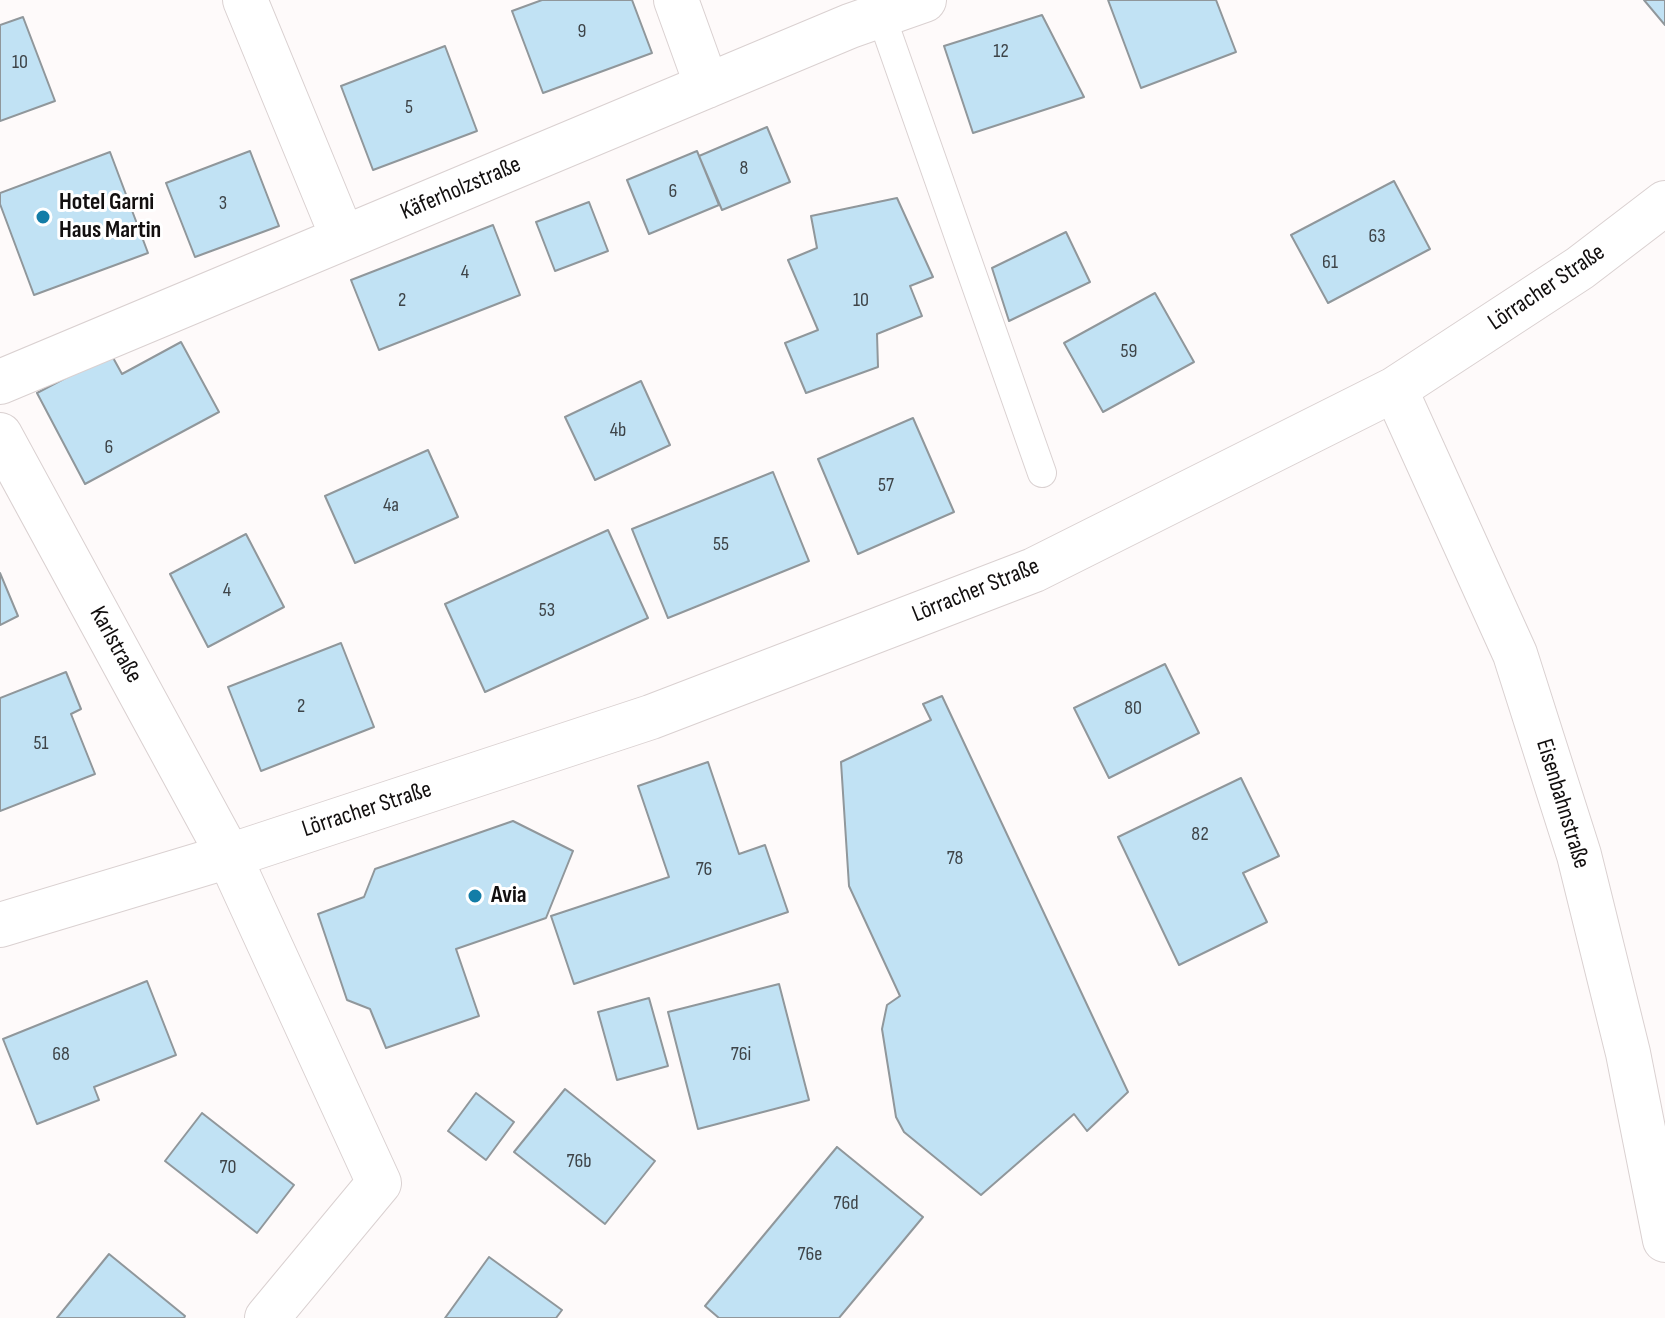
<!DOCTYPE html>
<meta charset="utf-8">
<style>
body{margin:0}
canvas{display:block;background:#fefafa}
</style>
<canvas width="1665" height="1318"></canvas>
<script>
const ctx = document.querySelector('canvas').getContext('2d');
ctx.lineJoin = 'round';
function fillPath(path, color) { ctx.fillStyle = color; ctx.fill(path, 'evenodd'); }
const shape = rows => new Path2D(rows.map(r => 'M' + r).join(''));
function stroke(path, color, width, dash) { ctx.strokeStyle = color; ctx.lineWidth = width; ctx.lineCap = dash ? 'butt' : 'round'; ctx.setLineDash(dash || []); ctx.stroke(path); }
function drawText(font, color, halo, rows, align = 'center') {
  ctx.font = font + ' "Sofia Sans Condensed",sans-serif'; ctx.lineWidth = 6; ctx.setLineDash([]); ctx.textBaseline = 'middle'; ctx.strokeStyle = halo; ctx.fillStyle = color; for (const [text, x, y, turn = 0] of rows) {
    ctx.save(); ctx.translate(x, y); ctx.rotate((+turn || 0) * Math.PI / 180); ctx.textAlign = isNaN(turn) ? turn : align; if (halo) ctx.strokeText(text, 0, 0); ctx.fillText(text, 0, 0); ctx.restore();
  }
}
const building = shape([
 [542,0,632,0,652,53,543,93,512,11,542,0],
 [1108,0,1216,0,1236,52,1141,88,1108,0],
 [1644,0,1665,0,1665,25,1644,0],
 [1042,15,1084,97,973,133,944,46,1042,15],
 [23,17,55,101,0,121,0,25,23,17],
 [445,46,477,131,373,170,341,86,445,46],
 [767,127,790,182,722,210,699,156,767,127],
 [250,151,279,226,195,257,166,183,250,151],
 [697,151,719,205,649,234,627,180,697,151],
 [110,152,148,253,34,295,0,204,0,193,110,152],
 [1394,181,1430,249,1328,303,1291,235,1394,181],
 [897,198,933,277,910,286,922,316,877,334,878,367,806,393,785,343,818,330,788,260,817,248,811,216,897,198],
 [589,202,608,251,555,271,536,222,589,202],
 [493,225,520,295,379,350,351,280,493,225],
 [1066,232,1090,282,1009,321,992,268,1066,232],
 [1155,293,1194,362,1103,412,1064,343,1155,293],
 [181,342,219,412,85,484,37,393,111,354,122,374,181,342],
 [641,381,670,445,595,480,565,417,641,381],
 [913,418,954,512,858,554,818,459,913,418],
 [428,450,458,517,355,563,325,496,428,450],
 [773,472,809,561,668,618,632,529,773,472],
 [608,530,648,618,485,692,445,604,608,530],
 [246,534,284,607,208,647,170,574,246,534],
 [0,573,18,616,0,625,0,573],
 [341,643,374,727,261,771,228,687,341,643],
 [1165,664,1199,733,1109,778,1074,708,1165,664],
 [66,672,81,709,71,714,95,774,0,811,0,698,66,672],
 [942,696,1128,1092,1087,1131,1074,1114,981,1195,904,1132,896,1117,882,1029,887,1005,900,996,849,886,841,762,931,720,923,704,942,696],
 [708,762,739,854,765,845,788,912,574,984,551,916,669,877,638,786,708,762],
 [1241,778,1279,856,1243,873,1267,922,1179,965,1118,837,1241,778],
 [513,821,573,851,546,918,456,949,479,1016,386,1048,370,1009,347,1000,318,914,364,897,375,869,513,821],
 [147,981,176,1055,94,1087,99,1100,37,1124,3,1039,147,981],
 [779,984,809,1100,698,1129,668,1012,779,984],
 [649,998,668,1066,617,1080,598,1012,649,998],
 [565,1089,655,1161,605,1224,514,1152,565,1089],
 [476,1093,514,1122,486,1160,448,1131,476,1093],
 [202,1113,294,1185,257,1233,165,1161,202,1113],
 [837,1147,923,1217,839,1318,719,1318,705,1306,837,1147],
 [109,1254,185,1316,184,1318,57,1318,109,1254],
 [489,1257,562,1310,556,1318,445,1318,489,1257]
]);
fillPath(building, '#c1e2f4');
stroke(building, '#90979b', 2);
const lane = shape([
 [881,15,1042,473]
]);
const street = shape([
 [245,0,343,238],
 [676,0,707,86],
 [0,382,850,26,924,0],
 [0,435,229,856,379,1183,267,1318]
]);
const secondary = shape([
 [1395,389,1515,654,1579,855,1628,1053,1665,1240],
 [0,925,229,856,651,717,1034,570,1395,389,1580,268,1665,203]
]);
stroke(lane, '#dad1d1', 30);
stroke(street, '#dad1d1', 46);
stroke(secondary, '#dad1d1', 46);
stroke(lane, '#fff', 28);
stroke(street, '#fff', 44);
stroke(secondary, '#fff', 44);
for (const [x, y, r, color] of [
 [43,217,8,"#137da7"],
 [475,896,8,"#137da7"]
]) { const dot = new Path2D(); dot.arc(x, y, r, 0, 2 * Math.PI); ctx.fillStyle = color; ctx.fill(dot); stroke(dot, '#fff', 3); }
drawText('20px', '#3e4448', null, [
 ["9",582,32],
 ["12",1001,52],
 ["10",20,63],
 ["5",409,108],
 ["8",744,169],
 ["6",673,192],
 ["3",223,204],
 ["63",1377,237],
 ["61",1330,263],
 ["4",465,273],
 ["2",402,301],
 ["10",861,301],
 ["59",1129,352],
 ["4b",618,431],
 ["6",109,448],
 ["57",886,486],
 ["4a",391,506],
 ["55",721,545],
 ["4",227,591],
 ["53",547,611],
 ["2",301,707],
 ["80",1133,709],
 ["51",41,744],
 ["82",1200,835],
 ["78",955,859],
 ["76",704,870],
 ["68",61,1055],
 ["76i",741,1055],
 ["76b",579,1162],
 ["70",228,1168],
 ["76d",846,1204],
 ["76e",810,1255]
]);
drawText('24px', '#120f0f', '#fff', [
 ["Käferholzstraße",461,189,-23],
 ["Lörracher Straße",1547,288,-34],
 ["Lörracher Straße",976,591,-22],
 ["Karlstraße",115,645,61],
 ["Eisenbahnstraße",1562,804,73],
 ["Lörracher Straße",367,810,-18]
]);
drawText('bold 24px', '#120f0f', '#fff', [
 ["Hotel Garni",59,203],
 ["Haus Martin",59,231],
 ["Avia",491,896]
], 'left');
</script>
